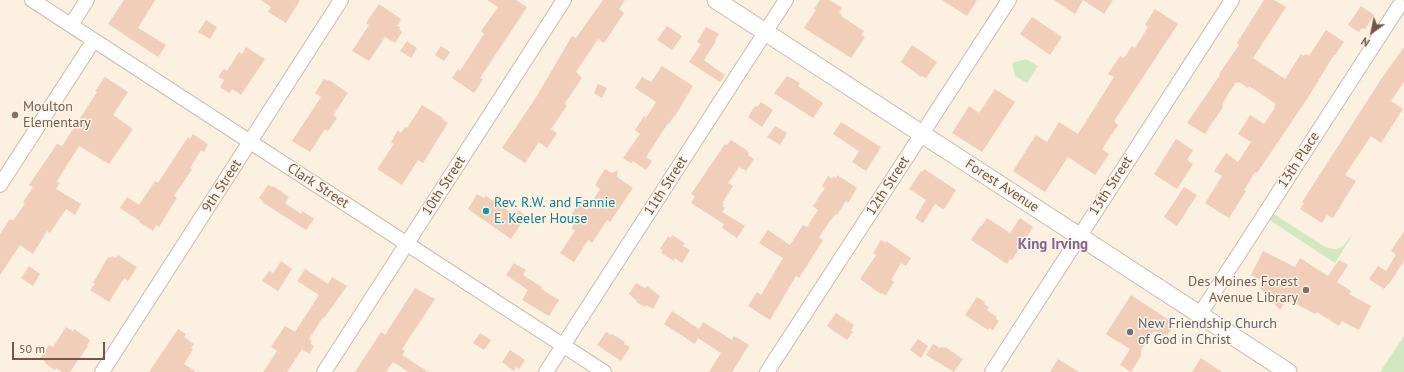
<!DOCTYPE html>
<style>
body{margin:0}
#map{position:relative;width:1404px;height:372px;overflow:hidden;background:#fcf0e1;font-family:"PT Sans",sans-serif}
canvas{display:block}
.north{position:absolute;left:1352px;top:12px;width:40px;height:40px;-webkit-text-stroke:3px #fff5e7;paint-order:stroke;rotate:213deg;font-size:11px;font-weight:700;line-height:16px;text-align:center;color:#725649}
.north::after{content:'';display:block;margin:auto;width:14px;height:18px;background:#725649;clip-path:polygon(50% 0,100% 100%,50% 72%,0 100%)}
.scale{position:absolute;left:12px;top:342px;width:93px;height:18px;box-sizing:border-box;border:2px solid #725649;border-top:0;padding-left:5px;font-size:12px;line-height:14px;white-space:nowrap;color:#725649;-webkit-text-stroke:3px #fff5e7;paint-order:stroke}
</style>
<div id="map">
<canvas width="1404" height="372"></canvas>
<div class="north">N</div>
<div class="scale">50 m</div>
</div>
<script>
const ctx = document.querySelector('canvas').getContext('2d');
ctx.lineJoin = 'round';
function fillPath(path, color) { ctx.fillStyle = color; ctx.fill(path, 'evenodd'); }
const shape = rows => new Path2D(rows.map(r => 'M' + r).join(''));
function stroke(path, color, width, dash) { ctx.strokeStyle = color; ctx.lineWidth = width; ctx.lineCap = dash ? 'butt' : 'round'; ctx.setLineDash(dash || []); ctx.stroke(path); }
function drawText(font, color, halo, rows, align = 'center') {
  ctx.font = font + ' "PT Sans",sans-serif'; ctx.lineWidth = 3; ctx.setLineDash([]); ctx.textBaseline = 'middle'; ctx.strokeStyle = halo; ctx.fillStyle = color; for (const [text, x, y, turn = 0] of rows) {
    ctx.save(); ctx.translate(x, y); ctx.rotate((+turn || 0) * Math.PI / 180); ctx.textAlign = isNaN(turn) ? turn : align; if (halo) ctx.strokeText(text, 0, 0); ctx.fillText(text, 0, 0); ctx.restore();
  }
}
fillPath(shape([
 [1026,59,1038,66,1027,83,1015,76,1012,63],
 [1271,214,1274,214,1322,245,1328,248,1336,249,1342,247,1353,234,1335,263,1268,219],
 [1404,336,1404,372,1380,372]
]), '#d2e8c1');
fillPath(shape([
 [124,0,155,0,138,28,166,45,158,57,108,24],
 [261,0,300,0,286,23,268,12,271,7],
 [487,0,516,0,527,7,480,78,483,79,474,93,452,78,458,69,460,71,484,34,481,31,498,7],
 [603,0,625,0,619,9,624,13,604,43,598,39,576,72,582,78,565,103,567,106,551,129,557,133,547,148,539,142,525,163,522,161,502,148,535,99,572,36,576,38],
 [820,0,830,0,842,8,839,13,842,15,841,16,864,31,861,35,865,37,851,58,804,28,816,10,814,9],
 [942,0,977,0,967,16],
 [1054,0,1113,0,1104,14,1083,0,1075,14],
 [1264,0,1274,0,1286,7,1253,58,1285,79,1301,54,1304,56,1305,54,1309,56,1326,30,1344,42,1335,55,1334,55,1307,99,1257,173,1255,172,1244,190,1246,191,1229,218,1205,203,1222,176,1214,171,1226,153,1238,162,1251,142,1238,134,1246,122,1250,115,1264,124,1275,108,1274,107,1276,104,1249,86,1248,88,1239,82,1238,83,1236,82,1225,99,1222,106,1223,107,1205,134,1187,123,1220,75,1219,74,1239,45,1237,43],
 [379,4,401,19,397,26,400,27,399,29,402,32,395,43,385,37,369,61,352,51,369,25,366,23],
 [1361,6,1374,15,1365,29,1362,28,1359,32,1348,25],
 [1155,9,1178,24,1114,121,1118,125,1102,149,1109,154,1095,175,1068,157,1045,192,1013,171,1036,135,1047,142,1059,122,1078,134,1114,77,1108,74,1120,56,1124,58,1132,46,1135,48,1148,27,1145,25],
 [1032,17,1062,37,1050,55,1020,34],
 [206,20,217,27,210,39,198,32],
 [667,26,682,36,672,50,657,40],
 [706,27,719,34,715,40,716,41,704,60,725,75,720,82,689,62,701,44,697,42],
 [407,41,417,48,411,58,400,51],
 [912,45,937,62,926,78,922,76,921,77,901,62],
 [441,46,450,52,444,61,435,55],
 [246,47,265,59,241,95,232,89,229,93,220,87,224,80,218,77,224,69,227,71,239,52,242,54],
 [1404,47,1404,82,1391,101,1403,109,1381,143,1371,136,1345,175,1356,181,1333,218,1327,215,1322,223,1300,209,1304,203,1302,202,1382,78],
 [662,66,693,86,675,116,674,116,669,124,668,123,646,157,652,161,646,170,633,161,631,163,623,158,640,134,635,130,644,116,646,118,656,102,635,88,642,77,651,82],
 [787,76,800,83,798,86,823,103,813,118,774,93],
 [105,77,128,92,113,115,133,129,109,164,79,146,57,181,60,183,56,189,81,204,75,215,66,209,50,233,47,231,33,254,20,245,0,275,0,234,10,219,12,220,14,220,25,203,23,202,33,187,29,185,57,144,62,146,97,92,95,91],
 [324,79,328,81,329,80,348,93,333,115,337,118,328,131,325,129,310,152,292,141,321,97,315,93],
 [598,84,607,88,602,98,594,93],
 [995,89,1015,102,982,152,952,133,969,106,979,113],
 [761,102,773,110,762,127,748,117,755,106,757,107],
 [422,105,443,118,442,119,448,123,423,163,418,160,402,185,377,169,394,144,391,142,398,130,401,133,405,127,407,128],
 [841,122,881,147,866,171,852,162,859,151,833,134],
 [775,126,787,133,780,145,767,137],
 [193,134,208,144,204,152,201,150,190,168,192,169,174,196,177,198,165,217,159,227,156,225,153,231,139,222,140,221,120,208,127,197,139,205,155,181,158,183,188,137,190,139],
 [1176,139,1193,150,1187,160,1193,164,1177,189,1154,174],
 [731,140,748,151,747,152,749,153,748,155,754,159,746,171,739,167,728,183,733,186,722,203,724,204,722,206,725,208,722,212,745,226,737,238,722,228,724,224,691,203,695,196,691,194,725,144,727,145],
 [605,169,612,173,618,170,617,177,633,188,610,222,607,220,592,243,588,240,574,262,560,253,575,231,572,229,572,227,576,221,570,217,578,204,587,210,600,189,595,185],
 [924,169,956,190,945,208,943,209,935,204,923,223,915,218,926,200,909,189,921,171,922,172],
 [837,175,857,188,848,203,846,201,837,215,836,214,830,221,819,237,823,240,799,278,796,276,770,320,748,306,757,292,761,295,783,258,759,243,768,230,790,245,803,225,807,227,818,210,813,206,825,188,822,186,828,176,832,179,833,176,836,178],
 [268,185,272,187,273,186,289,197,285,203,301,214,302,211,314,219,306,230,262,202,263,201,259,198],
 [1184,187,1197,195,1177,226,1164,217],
 [477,194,484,198,486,196,515,215,518,210,526,216,511,239,468,209],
 [987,218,1010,233,1020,218,1033,227,1012,260,1010,259,1007,264,971,240,980,226,981,227],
 [1404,231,1404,261,1389,284,1388,284,1384,289,1369,279,1378,266,1386,271,1396,255,1391,251],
 [672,235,685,243,683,246,690,250,682,263,675,258,674,261,661,253,663,250,660,249,668,236,671,238],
 [881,240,886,243,886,241,911,258,906,266,901,263,891,280,894,282,886,295,882,293,881,294,860,279,876,255,873,253],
 [1263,251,1295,267,1300,258,1328,276,1339,260,1348,265,1337,282,1351,291,1349,294,1371,306,1359,330,1342,321,1339,326,1317,312,1315,314,1287,299,1280,310,1260,288,1265,282,1251,275],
 [118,255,137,267,128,281,124,278,109,302,90,290,95,284,93,283,108,257,111,258,112,256,116,258],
 [281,261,292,269,278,291,262,281,269,271,273,273],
 [514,263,526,270,523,275,542,287,541,289,559,300,549,316,522,300,528,290,506,275],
 [29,266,40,274,33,286,21,278],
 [305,269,328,284,332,277,347,286,324,318,323,317,309,339,312,341,310,343,314,346,309,354,302,349,287,372,263,372,277,351,271,347,285,326,295,332,319,295,297,281],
 [636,283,645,288,647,286,660,296,653,309,646,305,645,307,636,302,637,301,629,294],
 [415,288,435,299,402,349,405,351,402,355,428,372,409,372,393,362,386,372,355,372,381,332,385,335],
 [1131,295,1175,324,1167,336,1164,334,1163,336,1154,331,1141,350,1141,356,1131,372,1120,365,1130,349,1106,334],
 [977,297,985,302,984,304,989,307,987,310,997,317,996,319,999,321,993,330,990,328,988,330,965,315],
 [672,311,699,329,703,322,732,340,734,336,749,345,732,372,709,372,721,353,698,338,695,344,664,324],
 [836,313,854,325,851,330,853,332,847,340,827,326],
 [66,327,73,331,74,329,90,340,87,345,88,346,70,372,62,372,56,368,55,370,45,363,46,362,40,358,49,345,53,347],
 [178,329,186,334,184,337,194,344,191,348,193,349,184,364,196,372,149,372],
 [606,332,611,335,612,334,625,342,624,344,630,347,621,361,597,345],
 [480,333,491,340,484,350,473,343],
 [918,339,928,346,921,358,910,350],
 [933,344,940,348,941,347,944,348,945,347,963,359,954,372,926,355],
 [510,350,525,360,519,369,516,367,514,371,502,362],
 [1201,358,1222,372,1192,372],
 [1058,359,1079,372,1050,372]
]), '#f0ceba');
const minor = shape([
 [32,0,604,372],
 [71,25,87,0],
 [0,185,94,40],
 [1200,314,1399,6],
 [102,372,341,0],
 [324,372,564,0],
 [546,372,786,0],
 [767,372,1009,0],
 [992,372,1232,0]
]);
const tertiary = shape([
 [716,0,1288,372]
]);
stroke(minor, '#cebaac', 16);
stroke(tertiary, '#cebaac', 19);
stroke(minor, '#fff', 14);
stroke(tertiary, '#fff', 17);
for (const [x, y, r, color] of [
 [15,115,4,"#8d6e63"],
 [486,211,4,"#0f9aa8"],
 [1306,290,4,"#8d6e63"],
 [1130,332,4,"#6b7280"]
]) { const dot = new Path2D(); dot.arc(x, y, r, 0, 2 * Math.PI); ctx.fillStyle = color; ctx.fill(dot); stroke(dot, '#fff5e7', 1.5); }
drawText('14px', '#785e54', '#fff5e7', [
 ["Moulton",23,107],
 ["Elementary",23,123],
 ["Des Moines Forest",1298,282,"right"],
 ["Avenue Library",1298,298,"right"]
], 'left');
drawText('14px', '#725649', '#fff5e7', [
 ["13th Place",1299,160,-57],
 ["9th Street",222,186,-57],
 ["Clark Street",318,186,33],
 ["10th Street",444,186,-57],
 ["11th Street",666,186,-57],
 ["12th Street",888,186,-57],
 ["Forest Avenue",1002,186,33],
 ["13th Street",1111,186,-57]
]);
drawText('14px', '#0d838f', '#fff5e7', [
 ["Rev. R.W. and Fannie",494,203],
 ["E. Keeler House",494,219]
], 'left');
drawText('14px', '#5b616d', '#fff5e7', [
 ["New Friendship Church",1138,324],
 ["of God in Christ",1138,340]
], 'left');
drawText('bold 15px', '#836495', '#fff5e7', [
 ["King Irving",1053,245]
]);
</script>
